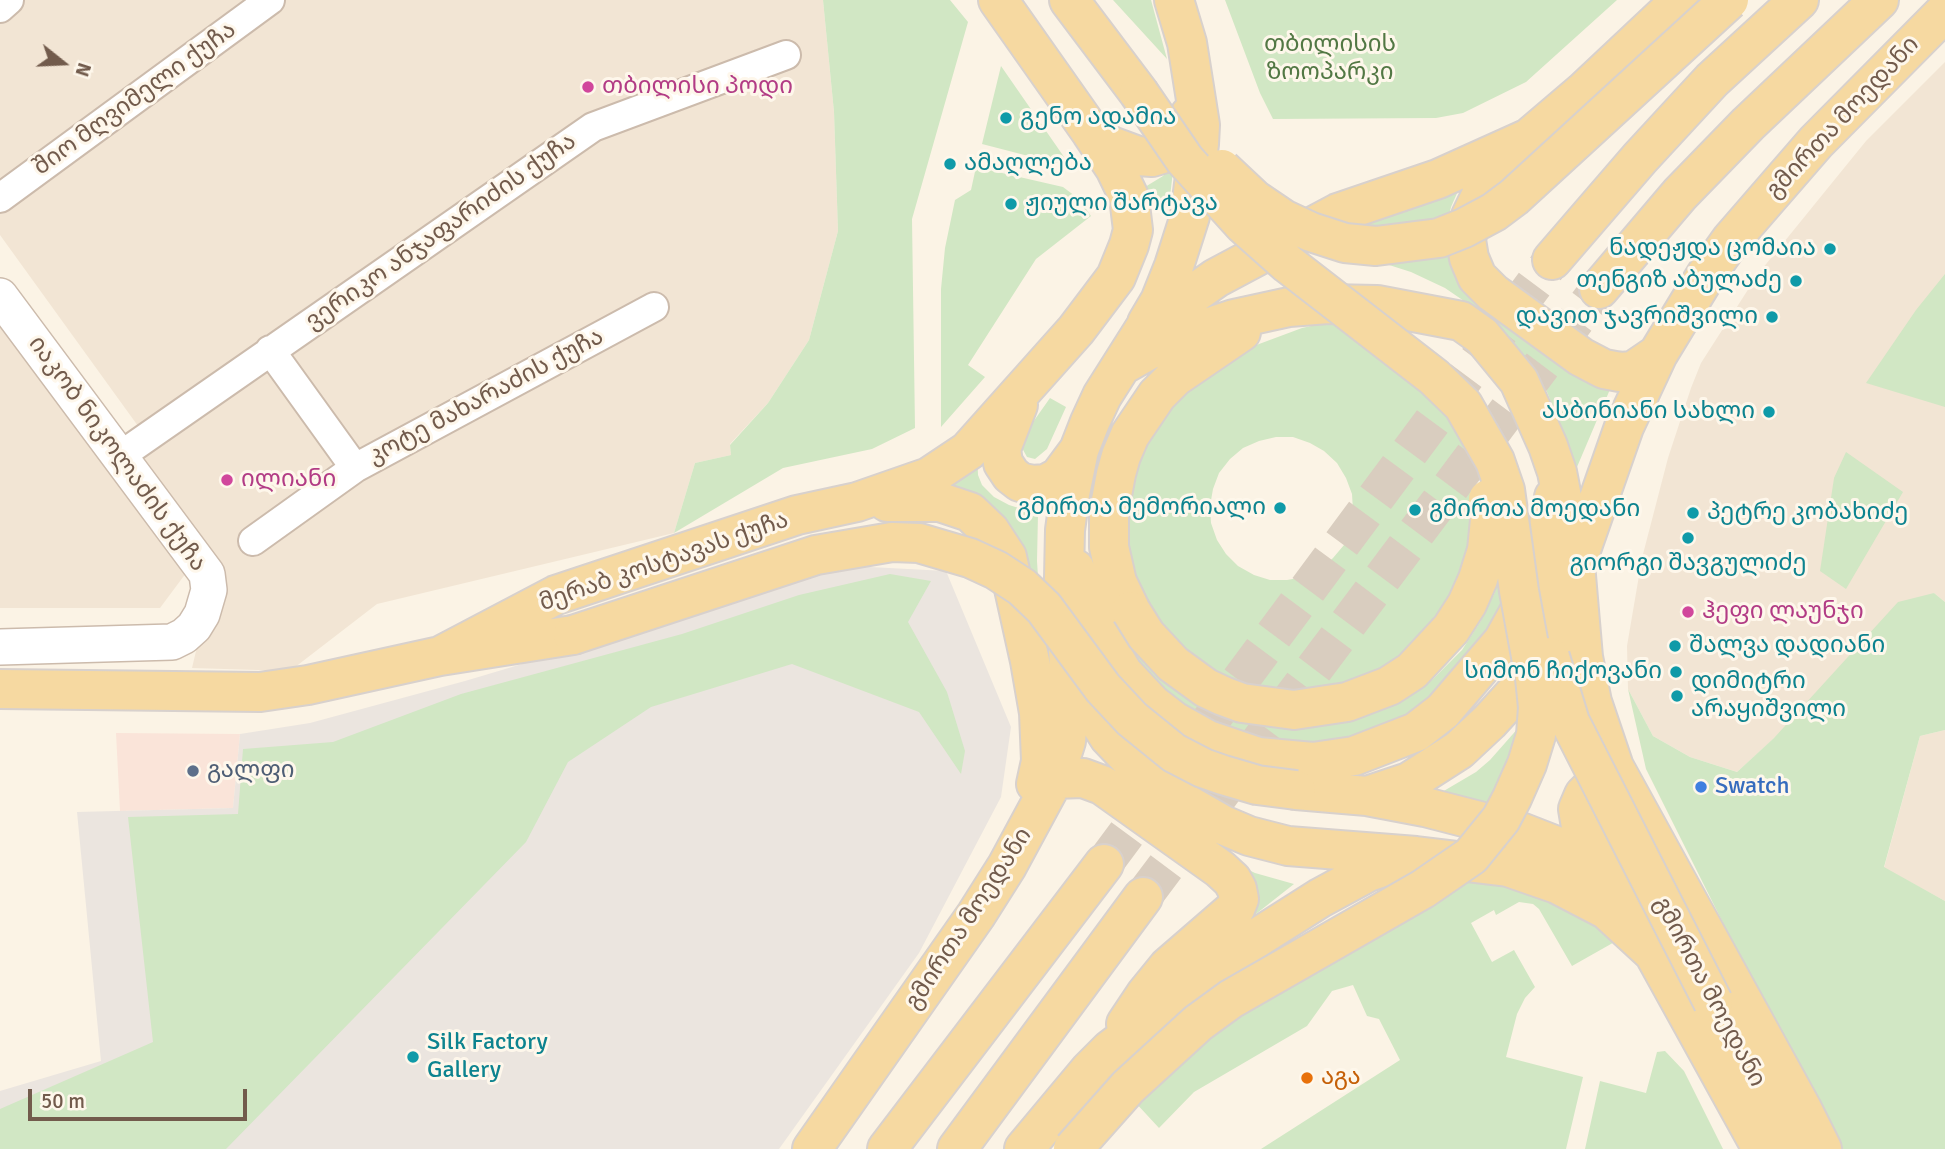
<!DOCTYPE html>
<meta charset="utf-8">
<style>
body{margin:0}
#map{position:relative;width:1945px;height:1149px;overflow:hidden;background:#fbf3e5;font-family:Signika,sans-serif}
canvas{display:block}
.north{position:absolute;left:28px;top:28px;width:70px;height:70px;-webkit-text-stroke:5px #fef7eb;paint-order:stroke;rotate:108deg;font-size:19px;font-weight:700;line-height:28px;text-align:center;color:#725b4c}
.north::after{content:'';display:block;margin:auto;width:24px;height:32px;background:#725b4c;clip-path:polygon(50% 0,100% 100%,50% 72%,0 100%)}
.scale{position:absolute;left:28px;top:1089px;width:219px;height:32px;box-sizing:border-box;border:4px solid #725b4c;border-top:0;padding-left:9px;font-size:21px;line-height:24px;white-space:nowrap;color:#725b4c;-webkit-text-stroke:5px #fef7eb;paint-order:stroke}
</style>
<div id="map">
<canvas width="1945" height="1149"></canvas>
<div class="north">N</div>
<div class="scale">50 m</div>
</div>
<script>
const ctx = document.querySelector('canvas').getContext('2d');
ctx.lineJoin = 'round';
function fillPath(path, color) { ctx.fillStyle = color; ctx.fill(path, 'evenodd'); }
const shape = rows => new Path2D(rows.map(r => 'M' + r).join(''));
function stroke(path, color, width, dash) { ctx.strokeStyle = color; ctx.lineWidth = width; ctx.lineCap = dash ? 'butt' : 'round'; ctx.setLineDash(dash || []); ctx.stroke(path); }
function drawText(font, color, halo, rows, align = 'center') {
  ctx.font = font + ' Signika,"Noto Sans Georgian",sans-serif'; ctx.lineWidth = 6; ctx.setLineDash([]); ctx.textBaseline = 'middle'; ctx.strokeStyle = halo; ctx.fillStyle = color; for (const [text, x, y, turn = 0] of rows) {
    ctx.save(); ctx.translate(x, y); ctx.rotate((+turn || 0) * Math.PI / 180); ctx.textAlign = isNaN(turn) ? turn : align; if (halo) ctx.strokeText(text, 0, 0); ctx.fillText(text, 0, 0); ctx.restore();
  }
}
fillPath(shape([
 [0,0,823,0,834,112,838,231,809,340,768,403,730,444,731,455,695,463,674,533,377,604,290,671,192,668,215,571,134,456,138,426,0,235],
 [1945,62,1945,602,1934,593,1737,772,1690,757,1653,736,1628,689,1627,646,1642,558,1668,458,1691,388,1701,363,1758,274,1866,141],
 [0,313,192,565,160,608,0,608],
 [1945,730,1945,901,1884,868,1920,736]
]), '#f2e5d4');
fillPath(shape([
 [116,733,240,734,233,808,120,811]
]), '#fae4d9');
fillPath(shape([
 [851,566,946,571,1011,727,1001,797,919,953,779,1149,0,1149,0,1091,101,1061,77,812,233,808,240,734,310,723,465,681]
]), '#ebe5df');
fillPath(shape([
 [823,0,950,0,968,22,912,219,915,428,872,449,783,468,674,533,695,463,731,455,730,445,768,403,809,340,838,231,834,112],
 [1113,0,1151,0,1167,59],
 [1225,0,1617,0,1526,82,1463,113,1436,118,1273,119,1260,93],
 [1001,66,1071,167,982,144],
 [1174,162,1170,197,1151,201,1145,187,1163,176],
 [976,167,1063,187,1079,199,1091,216,1036,259,968,365,985,377,941,427,941,289,945,248,955,200,971,190],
 [1458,191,1451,207,1447,225,1611,387,1577,467,1545,387,1530,363,1509,338,1483,314,1445,288,1411,272,1317,242,1356,224],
 [1945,274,1945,407,1866,383,1916,310],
 [1329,322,1381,355,1433,398,1451,422,1465,450,1474,479,1478,509,1459,597,1400,665,1315,696,1226,681,1175,648,1128,571,1120,510,1164,399,1243,350,1302,328],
 [1276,437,1293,437,1310,443,1324,451,1337,463,1346,478,1352,494,1353,511,1351,529,1344,545,1333,558,1320,570,1304,577,1287,580,1270,580,1254,575,1238,566,1226,554,1217,540,1211,523,1210,506,1213,489,1219,473,1230,459,1243,448,1259,441],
 [1050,398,1066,407,1047,449,1035,459,1027,457,1022,448,1026,432],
 [977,451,978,475,982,485,994,497,1009,505,1038,514,1037,561,1044,671,1013,538,992,505,977,494,943,484],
 [1846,452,1903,492,1846,589,1820,571,1834,478],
 [1502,568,1507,608,1421,713,1337,745,1250,742,1168,697,1130,653,1116,621,1129,642,1151,669,1183,695,1208,709,1237,720,1264,726,1304,728,1345,722,1396,704,1433,679,1462,650,1480,622,1495,592],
 [890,574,931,581,908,622,947,692,965,751,961,774,919,712,792,664,651,707,568,762,526,842,226,1149,0,1149,0,1109,153,1042,128,817,238,814,243,749,333,742,461,694,682,634,799,595],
 [1934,593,1945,602,1945,730,1920,736,1884,867,1945,901,1945,1149,1843,1149,1765,1007,1646,769,1628,689,1653,736,1690,757,1737,772,1774,738,1898,602],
 [1520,726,1524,808,1528,823,1442,792,1476,772,1490,760],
 [1224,858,1255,873,1294,884,1247,921],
 [1483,867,1555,888,1618,940,1572,966,1539,909,1533,904,1519,902,1496,915,1494,910,1471,923,1492,962,1514,950,1535,987,1525,998,1517,1014,1506,1057,1583,1077,1566,1149,1261,1149,1400,1060,1379,1019,1367,1016,1353,985,1332,991,1307,1026,1194,1092,1159,1128,1134,1101,1172,1057,1348,949,1461,887],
 [1665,1051,1684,1071,1723,1149,1585,1149,1600,1081,1646,1093,1657,1052]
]), '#d1e7c4');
stroke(shape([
 [1104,864,1552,260],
 [1143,897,1599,289]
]), '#d9cdbf', 38, [38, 19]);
const minor = shape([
 [0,8,9,0],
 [0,198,270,0],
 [270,350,355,468],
 [120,456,593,127,786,55],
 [253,541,355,468,654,307]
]);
const tertiary = shape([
 [0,296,207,574,209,590,202,614,194,627,184,636,172,642,0,647]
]);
const primary = shape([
 [1069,0,1139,93],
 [1092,133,1111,146,1138,156,1152,157,1165,153,1179,139,1190,115],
 [1519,150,1484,189,1471,216,1466,240,1469,258,1477,277,1493,293,1581,357,1604,369,1620,372,1633,371,1658,354],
 [1552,260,1640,158,1712,80,1799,0],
 [1599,289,1680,194,1748,124,1879,0],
 [1147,323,1160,301,1174,266,1190,216,1199,144,1200,125,1187,43,1174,0],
 [1126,363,1149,350,1192,333,1234,319,1289,307,1328,304,1377,305,1461,321,1482,336,1519,381,1548,446,1557,472,1575,564,1583,657,1592,702,1614,767,1802,1109,1822,1149],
 [1018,405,1001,449,1003,463,1011,475,1020,482,1032,485,1046,484,1059,477,1079,450],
 [887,502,940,502,970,512,990,531,1007,557,1030,661,1039,713,1041,761,1036,784],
 [1075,569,1101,636,1123,673,1152,704,1174,721,1208,740,1258,757,1313,762,1354,756,1416,732,1443,711,1503,641,1528,596,1544,552,1554,497],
 [1131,611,1117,582,1109,547,1109,511,1116,474,1121,456,1130,435,1157,395,1175,377,1241,332],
 [440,656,556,595,797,515,857,502,929,477,968,451,1076,330,1116,277,1129,245,1133,230,1129,197,1115,168,1091,132,998,0],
 [1072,671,1090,707,1109,737,1130,759,1176,798,1223,825,1249,836,1288,846,1416,856,1508,867,1557,884,1607,910,1657,956],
 [0,689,260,692,308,685,440,656,573,635],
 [1054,779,1083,778,1102,785,1220,869,1232,880,1237,889,1239,899,1235,909,1168,967,1146,994,1126,1024],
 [1296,790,1367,796,1425,807,1518,831,1559,847,1592,865,1616,887,1630,910,1762,1149],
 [1367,796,1409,782,1459,750,1489,722,1520,688,1555,624,1624,427,1658,354,1706,275,1731,240,1816,142,1945,12],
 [1609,875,1581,827,1578,809,1584,795,1594,785,1607,787,1616,792,1627,804],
 [1713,1002,1792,1149],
 [812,1149,976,915,1007,866,1054,779,1066,741,1069,706,1069,666,1064,578,1065,530,1070,494,1079,450,1090,422,1102,396,1145,328,1216,278,1338,213,1438,179,1529,138,1583,92,1681,0],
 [887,1149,1104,864],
 [957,1149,1143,897],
 [1024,1149,1090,1070,1110,1050,1257,938,1320,898,1368,872,1404,860]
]);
stroke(minor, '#ccbbac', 32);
stroke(tertiary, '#ccbbac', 38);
stroke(primary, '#d8d1cd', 42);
stroke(minor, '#fff', 28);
stroke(tertiary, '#fff', 35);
stroke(primary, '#f6d9a1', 38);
const primaryBridge = shape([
 [1222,169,1255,200,1283,219,1311,232,1345,243,1376,246,1439,238,1464,228,1494,212,1514,197,1729,0],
 [1131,611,1146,635,1173,664,1206,688,1223,696,1242,703,1294,710,1347,702,1389,686,1412,671,1451,629,1467,604,1478,579,1487,550,1490,520,1488,499],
 [573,635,816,555,892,542,919,543,970,558,996,570,1022,587,1044,608,1103,688,1132,719,1174,753,1203,768,1223,775,1257,785,1296,790],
 [1550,657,1570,722,1713,1002],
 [1073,1149,1128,1087,1198,1023,1231,999,1423,889,1471,856,1501,819,1512,798,1527,764,1536,735,1538,707,1535,678,1519,591,1505,490,1495,461,1463,405,1434,377,1288,264,1243,224,1185,160,1139,93]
]);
stroke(primaryBridge, '#d8d1cd', 42, []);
stroke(primaryBridge, '#f6d9a1', 38);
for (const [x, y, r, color] of [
 [588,87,7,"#d1479c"],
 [1006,118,7,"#0f9aa8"],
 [950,164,7,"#0f9aa8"],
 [1011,204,7,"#0f9aa8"],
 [1830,249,7,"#0f9aa8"],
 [1796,281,7,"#0f9aa8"],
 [1772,317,7,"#0f9aa8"],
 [1769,412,7,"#0f9aa8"],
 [227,480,7,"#d1479c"],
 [1280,508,7,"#0f9aa8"],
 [1415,510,7,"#0f9aa8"],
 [1693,513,7,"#0f9aa8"],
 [1688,538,7,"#0f9aa8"],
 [1688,612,7,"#d1479c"],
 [1675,646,7,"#0f9aa8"],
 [1676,672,7,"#0f9aa8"],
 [1677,696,7,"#0f9aa8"],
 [193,771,7,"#5c6f8a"],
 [1701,787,7,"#3f7fe0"],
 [413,1057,7,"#0f9aa8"],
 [1307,1078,7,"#e8710a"]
]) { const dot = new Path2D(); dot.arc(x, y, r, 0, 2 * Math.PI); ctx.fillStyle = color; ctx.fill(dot); stroke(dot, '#fef7eb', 2.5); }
drawText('24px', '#527844', '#fef7eb', [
 ["თბილისის",1330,45],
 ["ზოოპარკი",1330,73]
]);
drawText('24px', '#b23c85', '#fef7eb', [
 ["თბილისი პოდი",602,87],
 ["ილიანი",241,480],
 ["ჰეფი ლაუნჯი",1702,612]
], 'left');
drawText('24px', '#725b4c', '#fef7eb', [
 ["შიო მღვიმელი ქუჩა",135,99,-36],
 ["გმირთა მოედანი",1843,118,-47],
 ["ვერიკო ანჯაფარიძის ქუჩა",441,232,-35],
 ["კოტე მახარაძის ქუჩა",486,397,-28],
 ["იაკობ ნიკოლაძის ქუჩა",117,454,54],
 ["მერაბ კოსტავას ქუჩა",664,562,-19],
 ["გმირთა მოედანი",969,919,-57],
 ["გმირთა მოედანი",1709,992,62]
]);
drawText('24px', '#0d838f', '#fef7eb', [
 ["გენო ადამია",1020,118],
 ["ამაღლება",964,164],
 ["ჟიული შარტავა",1025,204],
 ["ნადეჟდა ცომაია",1816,249,"right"],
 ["თენგიზ აბულაძე",1782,281,"right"],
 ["დავით ჯავრიშვილი",1758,317,"right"],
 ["ასბინიანი სახლი",1755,412,"right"],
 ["გმირთა მემორიალი",1266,508,"right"],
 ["გმირთა მოედანი",1429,510],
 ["პეტრე კობახიძე",1707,513],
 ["გიორგი შავგულიძე",1688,564,"center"],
 ["შალვა დადიანი",1689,646],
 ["სიმონ ჩიქოვანი",1662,672,"right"],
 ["დიმიტრი",1691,682],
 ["არაყიშვილი",1691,710],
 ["Silk Factory",427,1043],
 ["Gallery",427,1071]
], 'left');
drawText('24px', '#4e5e75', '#fef7eb', [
 ["გალფი",207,771]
], 'left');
drawText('24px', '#366cbe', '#fef7eb', [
 ["Swatch",1715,787]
], 'left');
drawText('24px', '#c56008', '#fef7eb', [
 ["აგა",1321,1078]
], 'left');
</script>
